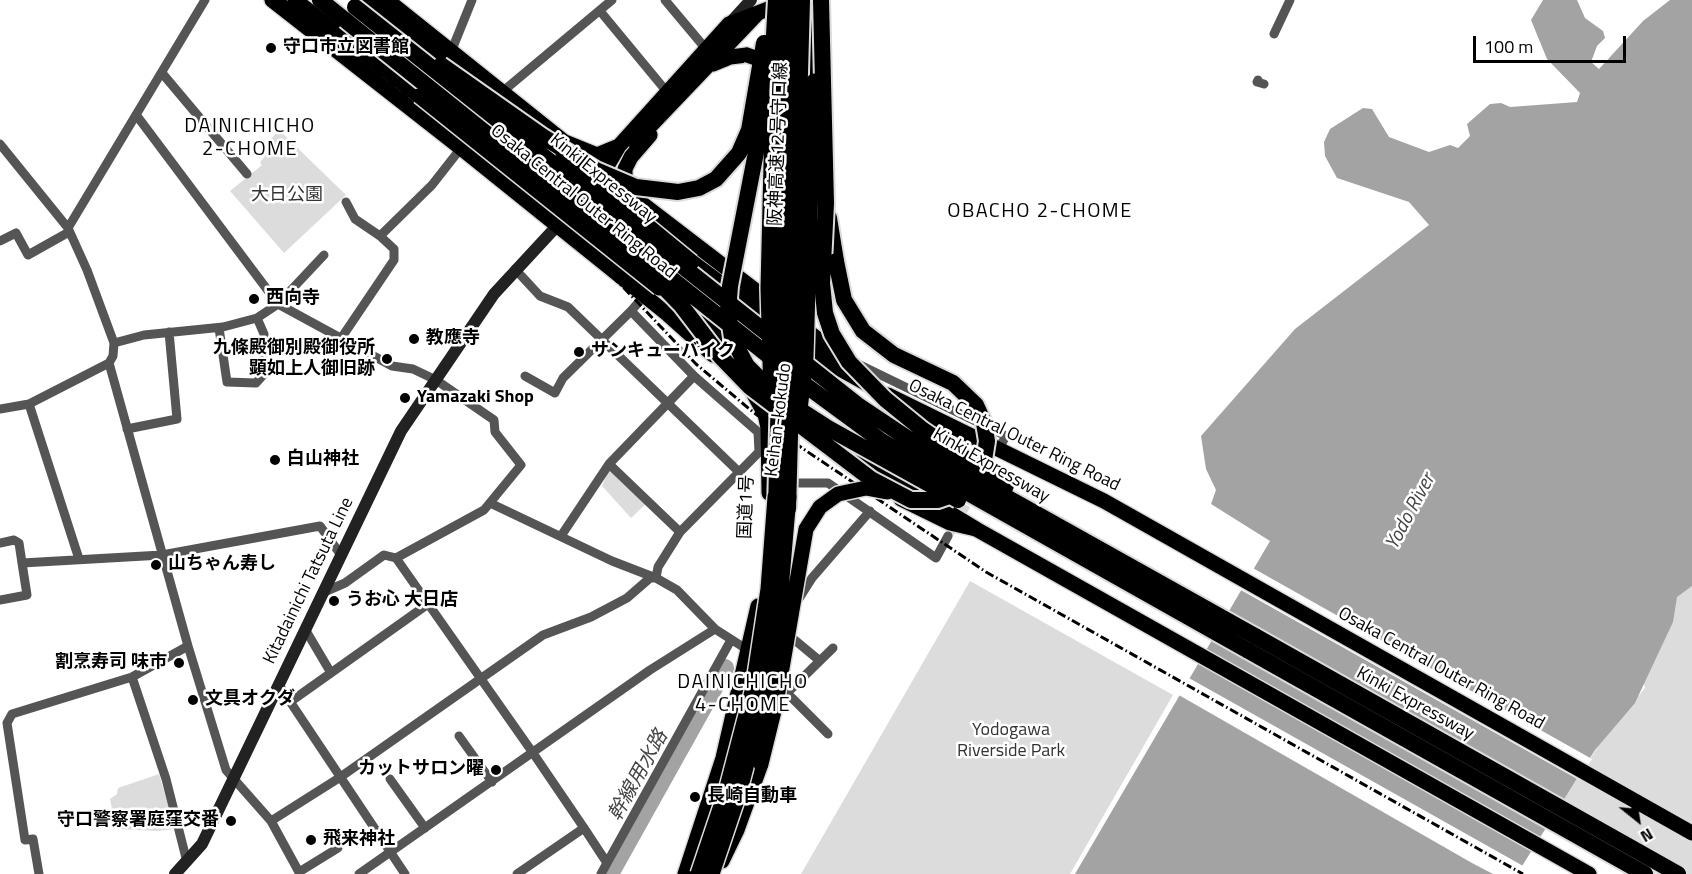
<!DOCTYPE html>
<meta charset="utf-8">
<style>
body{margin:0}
#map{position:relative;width:1692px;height:874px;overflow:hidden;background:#fff;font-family:"Titillium Web",sans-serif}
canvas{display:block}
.north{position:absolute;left:1608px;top:790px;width:60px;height:60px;-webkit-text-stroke:4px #fff;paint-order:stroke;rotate:150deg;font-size:16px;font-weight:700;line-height:24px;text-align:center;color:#000}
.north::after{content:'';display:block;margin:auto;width:21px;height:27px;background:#000;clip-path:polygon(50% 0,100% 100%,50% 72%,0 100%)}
.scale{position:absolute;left:1473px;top:36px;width:153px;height:27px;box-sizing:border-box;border:3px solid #000;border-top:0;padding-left:8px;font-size:18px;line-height:21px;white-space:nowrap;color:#000;-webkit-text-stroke:4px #fff;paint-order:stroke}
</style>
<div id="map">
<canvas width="1692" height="874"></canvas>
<div class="north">N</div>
<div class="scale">100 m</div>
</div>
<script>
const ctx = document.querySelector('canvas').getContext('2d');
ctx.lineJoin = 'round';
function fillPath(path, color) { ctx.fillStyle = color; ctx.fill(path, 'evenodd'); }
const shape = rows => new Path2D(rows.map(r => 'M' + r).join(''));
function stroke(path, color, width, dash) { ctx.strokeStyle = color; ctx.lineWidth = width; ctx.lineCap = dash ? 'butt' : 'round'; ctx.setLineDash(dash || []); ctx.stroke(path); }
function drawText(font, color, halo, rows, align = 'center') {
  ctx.font = font + ' "Titillium Web","Noto Sans JP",sans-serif'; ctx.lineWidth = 5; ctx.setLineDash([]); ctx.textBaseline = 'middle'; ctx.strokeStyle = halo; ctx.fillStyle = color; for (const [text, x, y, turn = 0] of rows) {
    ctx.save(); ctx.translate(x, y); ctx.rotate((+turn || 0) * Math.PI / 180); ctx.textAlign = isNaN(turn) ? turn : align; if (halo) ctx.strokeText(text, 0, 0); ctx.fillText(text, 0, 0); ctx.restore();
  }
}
fillPath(shape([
 [279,130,346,195,284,253,230,191,262,165,260,162,269,152,264,146],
 [609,469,648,502,631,518,602,486],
 [970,581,1173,695,1070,874,801,874],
 [1692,586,1692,874,1662,874,1553,816,1599,745,1645,688,1642,676,1676,595],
 [159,774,175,829,158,831,116,829,110,799,117,794,118,788]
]), '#dcdcdc');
fillPath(shape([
 [1543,0,1577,0,1585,18,1603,31,1605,38,1597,46,1591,62,1599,69,1643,21,1670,0,1692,0,1692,586,1677,597,1673,622,1635,703,1595,750,1517,874,1075,874,1270,541,1211,504,1216,490,1206,469,1201,436,1295,329,1429,225,1409,202,1337,178,1325,156,1324,142,1330,129,1363,108,1372,109,1389,137,1429,152,1450,145,1458,148,1470,136,1467,124,1490,104,1501,103,1510,107,1577,102,1580,93,1547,59,1531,20]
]), '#a3a3a3');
fillPath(shape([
 [1251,567,1592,759,1579,780,1239,589],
 [1187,677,1221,696,1525,867,1520,874,1493,874,1472,863,1177,694]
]), '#fff');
stroke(shape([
 [610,874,725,668]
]), '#a3a3a3', 18);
stroke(shape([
 [948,536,974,492]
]), '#d9d9d9', 9, [9, 4.5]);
const primary = shape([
 [295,0,419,96],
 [369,0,443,61],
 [610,179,777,307],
 [631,190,625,179,625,169,631,157,650,135],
 [581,198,652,253],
 [692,262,777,325],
 [675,272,718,305],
 [701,322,738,352],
 [798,324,848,362],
 [798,341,829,363,867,384],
 [888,395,1104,501,1692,833],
 [866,457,895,480,976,529,1589,874]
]);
const trunk = shape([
 [272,0,461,148,666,313,713,355],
 [387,0,571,147],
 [713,64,730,57,747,55],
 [565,142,597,155,619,146],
 [635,142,757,14],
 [568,213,603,173,619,146,729,24,781,4,801,8,811,20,813,31,814,81],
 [751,389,765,414,768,428,769,493],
 [846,446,874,464],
 [901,499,950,523,976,529],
 [722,861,737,830,761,764],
 [685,874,723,758,758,606]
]);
const motorway = shape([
 [320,0,345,20],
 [829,218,836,261],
 [1255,636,1678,874],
 [1247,650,1645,874]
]);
stroke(primary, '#dbdbdb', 18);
stroke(trunk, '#dbdbdb', 18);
stroke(motorway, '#dbdbdb', 20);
stroke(shape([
 [665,0,706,49],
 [600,11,667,92],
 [1274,34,1290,0],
 [451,52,472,0],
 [162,73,247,174],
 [1258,80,1257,82,1264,84],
 [502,92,612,0],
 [137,116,278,304,392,366,413,369,436,380,494,420,495,432,521,465,484,510,396,558],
 [0,144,68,228,87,270,114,343,113,356,109,363,188,646,226,770,271,821,300,874],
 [68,228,205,0],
 [380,236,432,185,461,148],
 [0,241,16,233,28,255,69,232],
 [515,269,540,296,568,307,739,472],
 [644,296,631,311,694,376,758,432,759,452,680,532,658,567,656,578],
 [219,328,227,382,256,383,264,374,264,334,257,318],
 [342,337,394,260,394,249,380,236,355,219,346,202],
 [114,343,144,335,223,327,257,318,278,304,324,255],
 [856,363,1006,436,1002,443],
 [525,376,555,393,563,378,631,311],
 [29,404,79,559],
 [0,409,29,404,109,363],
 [127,429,177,419,169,332],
 [609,464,694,376],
 [786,483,828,483,936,558,948,536],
 [490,503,612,561,656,578,677,590,715,629,751,652],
 [561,536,609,464,680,532],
 [0,543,14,540,19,543,22,563,162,555,320,526,341,555],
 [322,593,345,583,384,555,396,558,533,753,584,828,517,874],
 [0,600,27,595,22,563],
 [798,600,812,578,870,511],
 [305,629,331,673],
 [785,632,820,661],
 [132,677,166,779,187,862],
 [279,685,405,874],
 [290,702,428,604],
 [828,734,787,693,833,648],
 [459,736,492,782],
 [390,779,425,828],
 [271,821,339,778,543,635,591,617,627,598,650,578,656,578],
 [584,828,607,863,601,874],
 [607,863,731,640],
 [299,872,338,848],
 [39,874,33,839,25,840,7,723,12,714,132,677,188,646],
 [359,874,650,670,715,629]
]), '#555', 9);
stroke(shape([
 [730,23,751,0],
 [175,874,202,844,401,431,494,294,556,227]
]), '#222', 12);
stroke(primary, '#000', 15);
stroke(trunk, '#000', 15);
stroke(motorway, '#000', 16);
stroke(shape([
 [284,0,523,190,625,289,696,364,753,412,802,448,986,572,1523,874]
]), '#000', 3, [9, 3, 1.5, 3]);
const primaryBridge = shape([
 [419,96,659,288],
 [563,156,692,262]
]);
const trunkBridge = shape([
 [747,55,761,60,771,74,773,83,768,288,771,398],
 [799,419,806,357,814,81],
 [761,764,776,703,806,529,820,507,838,494,866,488,887,492],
 [698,874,726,791,753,688,768,589,775,497],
 [712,874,739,794,766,690,781,590,789,496]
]);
const motorwayBridge = shape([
 [776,0,772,70,730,286,728,311,732,338,747,366,775,394,828,428,958,500],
 [821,0,826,203,822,283,825,313,832,334,849,362,885,399,923,430,1006,486],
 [355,7,859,406,940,460,1255,636],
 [345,20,614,236,639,253,808,387,880,440,970,494,1247,650],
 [441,65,542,136,596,170,636,187,678,192,699,188,716,179,739,153,749,130,764,43],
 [836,261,844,300,863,331,894,355,953,383,976,405,984,423,987,441,984,460,974,477],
 [652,275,681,305,720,356,750,387,871,479,911,500,938,500,955,494],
 [776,509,789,0],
 [788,509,802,0]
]);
stroke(primaryBridge, '#dbdbdb', 18, []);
stroke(trunkBridge, '#dbdbdb', 18, []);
stroke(motorwayBridge, '#dbdbdb', 20, []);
stroke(primaryBridge, '#000', 15);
stroke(trunkBridge, '#000', 15);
stroke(motorwayBridge, '#000', 16);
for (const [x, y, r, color] of [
 [271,48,6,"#000"],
 [254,299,6,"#000"],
 [414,339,6,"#000"],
 [579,352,6,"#000"],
 [387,359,6,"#000"],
 [405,398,6,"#000"],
 [275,460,6,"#000"],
 [156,565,6,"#000"],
 [334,601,6,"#000"],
 [179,663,6,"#000"],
 [193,700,6,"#000"],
 [496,770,6,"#000"],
 [695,797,6,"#000"],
 [231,821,6,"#000"],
 [311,840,6,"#000"]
]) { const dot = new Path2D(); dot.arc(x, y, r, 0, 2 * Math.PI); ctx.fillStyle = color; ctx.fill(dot); stroke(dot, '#fff', 2); }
drawText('bold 18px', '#000', '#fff', [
 ["守口市立図書館",283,48],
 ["西向寺",266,299],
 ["教應寺",426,339],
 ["九條殿御別殿御役所",375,349,"right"],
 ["顕如上人御旧跡",375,370,"right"],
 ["サンキューバイク",591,352],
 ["Yamazaki Shop",417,398],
 ["白山神社",287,460],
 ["山ちゃん寿し",168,565],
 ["うお心 大日店",346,601],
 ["割烹寿司 味市",167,663,"right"],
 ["文具オクダ",205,700],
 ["カットサロン曜",484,770,"right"],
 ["長崎自動車",707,797],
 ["守口警察署庭窪交番",219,821,"right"],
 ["飛来神社",323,840]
], 'left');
drawText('18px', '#000', '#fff', [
 ["阪神高速12号守口線",779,144,-88],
 ["Kinki Expressway",603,179,39],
 ["Osaka Central Outer Ring Road",583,202,39],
 ["Keihan-kokudo",779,420,-83],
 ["Osaka Central Outer Ring Road",1014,436,26],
 ["Kinki Expressway",991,466,30],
 ["国道1号",747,507,-88],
 ["Kitadainichi Tatsuta Line",309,581,-64],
 ["Osaka Central Outer Ring Road",1441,669,29],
 ["Kinki Expressway",1415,704,29]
]);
drawText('18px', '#333', '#fff', [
 ["大日公園",287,196],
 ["Yodogawa",1011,731],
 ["Riverside Park",1011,752]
]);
ctx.letterSpacing = '1.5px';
drawText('20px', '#000', '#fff', [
 ["DAINICHICHO",250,127],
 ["2-CHOME",250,150],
 ["OBACHO 2-CHOME",1040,212],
 ["DAINICHICHO",743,683],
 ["4-CHOME",743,706]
]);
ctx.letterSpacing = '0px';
drawText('italic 20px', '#444', '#fff', [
 ["Yodo River",1411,512,-62],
 ["幹線用水路",639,776,-61]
]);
</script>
